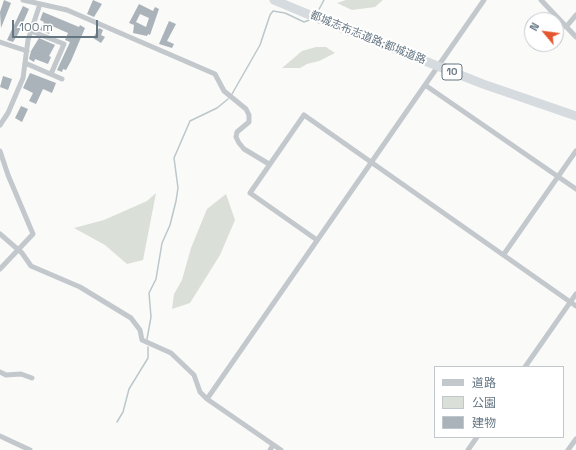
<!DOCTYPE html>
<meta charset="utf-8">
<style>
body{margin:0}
#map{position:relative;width:576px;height:450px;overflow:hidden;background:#fafaf8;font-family:"Space Grotesk","Noto Sans JP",sans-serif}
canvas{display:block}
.legend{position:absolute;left:434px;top:366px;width:130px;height:72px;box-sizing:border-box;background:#fff;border:1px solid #c1c8cd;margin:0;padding:5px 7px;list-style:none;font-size:12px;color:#657683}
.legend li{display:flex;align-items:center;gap:8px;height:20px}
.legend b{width:20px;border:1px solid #c1c8cd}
.north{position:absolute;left:524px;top:12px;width:40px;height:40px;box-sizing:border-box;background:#fff;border:1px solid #c1c8cd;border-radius:50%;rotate:299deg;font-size:11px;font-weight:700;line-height:16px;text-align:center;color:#657683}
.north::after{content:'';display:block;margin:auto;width:14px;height:18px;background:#e4572e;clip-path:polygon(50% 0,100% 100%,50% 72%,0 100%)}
.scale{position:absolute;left:12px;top:20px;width:86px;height:18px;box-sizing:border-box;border:2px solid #657683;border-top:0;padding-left:5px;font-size:12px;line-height:14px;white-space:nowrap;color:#657683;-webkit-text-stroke:3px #fff;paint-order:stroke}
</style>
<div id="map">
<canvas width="576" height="450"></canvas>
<ul class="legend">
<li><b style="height:5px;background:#c3c8cc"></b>道路</li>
<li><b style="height:11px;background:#dadfd7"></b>公園</li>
<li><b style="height:11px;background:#aab3b9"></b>建物</li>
</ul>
<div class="north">N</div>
<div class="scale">100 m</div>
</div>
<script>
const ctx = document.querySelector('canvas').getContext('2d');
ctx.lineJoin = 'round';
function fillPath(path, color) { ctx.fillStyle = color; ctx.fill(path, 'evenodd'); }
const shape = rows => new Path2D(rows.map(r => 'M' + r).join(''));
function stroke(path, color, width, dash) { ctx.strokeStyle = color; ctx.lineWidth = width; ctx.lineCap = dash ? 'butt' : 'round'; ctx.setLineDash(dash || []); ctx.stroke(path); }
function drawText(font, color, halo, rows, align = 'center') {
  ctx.font = font + ' "Space Grotesk","Noto Sans JP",sans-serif'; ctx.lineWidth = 4; ctx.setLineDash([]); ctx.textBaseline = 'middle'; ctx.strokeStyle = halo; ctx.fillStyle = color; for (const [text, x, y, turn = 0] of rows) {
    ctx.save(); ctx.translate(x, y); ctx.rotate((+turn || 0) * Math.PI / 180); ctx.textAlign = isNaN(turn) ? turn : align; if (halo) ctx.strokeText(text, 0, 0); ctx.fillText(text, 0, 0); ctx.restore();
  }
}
fillPath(shape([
 [346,0,383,0,375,7,352,10,337,3],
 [316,47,326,47,335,53,319,61,307,64,300,68,282,68,302,51],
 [156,193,143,260,127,264,105,245,74,228,104,220,147,201],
 [226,194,235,220,220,255,190,303,172,309,174,294,182,280,191,248,207,209]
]), '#dadfd7');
stroke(shape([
 [316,15,324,0],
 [232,94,260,45,270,15,273,11,285,13,304,22,312,19],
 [147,339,151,317,149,293,156,279,162,243,170,225,176,201,178,188,174,158,190,121,217,108,228,99],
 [117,422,123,412,129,389,148,358,148,347]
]), '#bbc7cb', 1.5);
fillPath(shape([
 [4,0,11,3,1,28,0,12],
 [93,0,102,4,94,17,87,14],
 [139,4,153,11,155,7,159,9,150,35,148,34,147,36,133,33,134,25,129,23],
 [140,14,149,18,146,27,136,22],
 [23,6,29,9,18,34,13,42,7,40],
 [43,12,79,27,80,25,85,28,71,61,66,70,63,69,62,72,57,70,70,42,65,40,68,33,52,26,49,34,40,30,44,22,40,20],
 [169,21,176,24,167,41,174,44,172,48,159,44],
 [99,28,103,30,101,35,105,37,101,43,93,38],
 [39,38,55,45,49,56,51,57,48,64,35,59,34,62,29,59,31,51],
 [30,73,56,83,52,93,43,89,36,104,29,101,33,93,23,88],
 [3,76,12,79,8,90,0,87],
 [21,106,28,109,22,122,15,118]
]), '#aab3b9');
stroke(shape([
 [23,0,67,10,215,74,224,91,246,109,249,115,249,122,237,132,236,137,239,143,244,149,269,164],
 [541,0,576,37],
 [566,27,576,15],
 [31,31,64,44,51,74],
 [0,42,27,51],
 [25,63,62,79],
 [425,85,484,0],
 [0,125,8,113,23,78,28,40,40,4],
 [0,151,8,175,33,234,0,269],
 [0,234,22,253,31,266,80,287,131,318,140,330,142,340,171,353,194,375,200,392,207,399,281,450],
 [317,240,250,193,304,115,576,306],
 [504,254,576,151],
 [525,367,576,294],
 [0,372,6,375,21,374,32,378],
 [207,399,425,85,576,189],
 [0,436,30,450],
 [270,450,273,445],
 [468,450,477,437],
 [568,450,576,439]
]), '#c3c8cc', 5);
stroke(shape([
 [274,0,329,23,483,84,576,116]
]), '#d6dbdf', 9);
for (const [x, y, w] of [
 [452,72,20]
]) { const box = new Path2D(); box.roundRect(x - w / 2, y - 8, w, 16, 3); ctx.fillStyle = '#fff'; ctx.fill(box); stroke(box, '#657683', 1); }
drawText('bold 10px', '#657683', null, [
 ["10",452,72]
]);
drawText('11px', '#657683', '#fff', [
 ["都城志布志道路;都城道路",368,38,22]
]);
</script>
